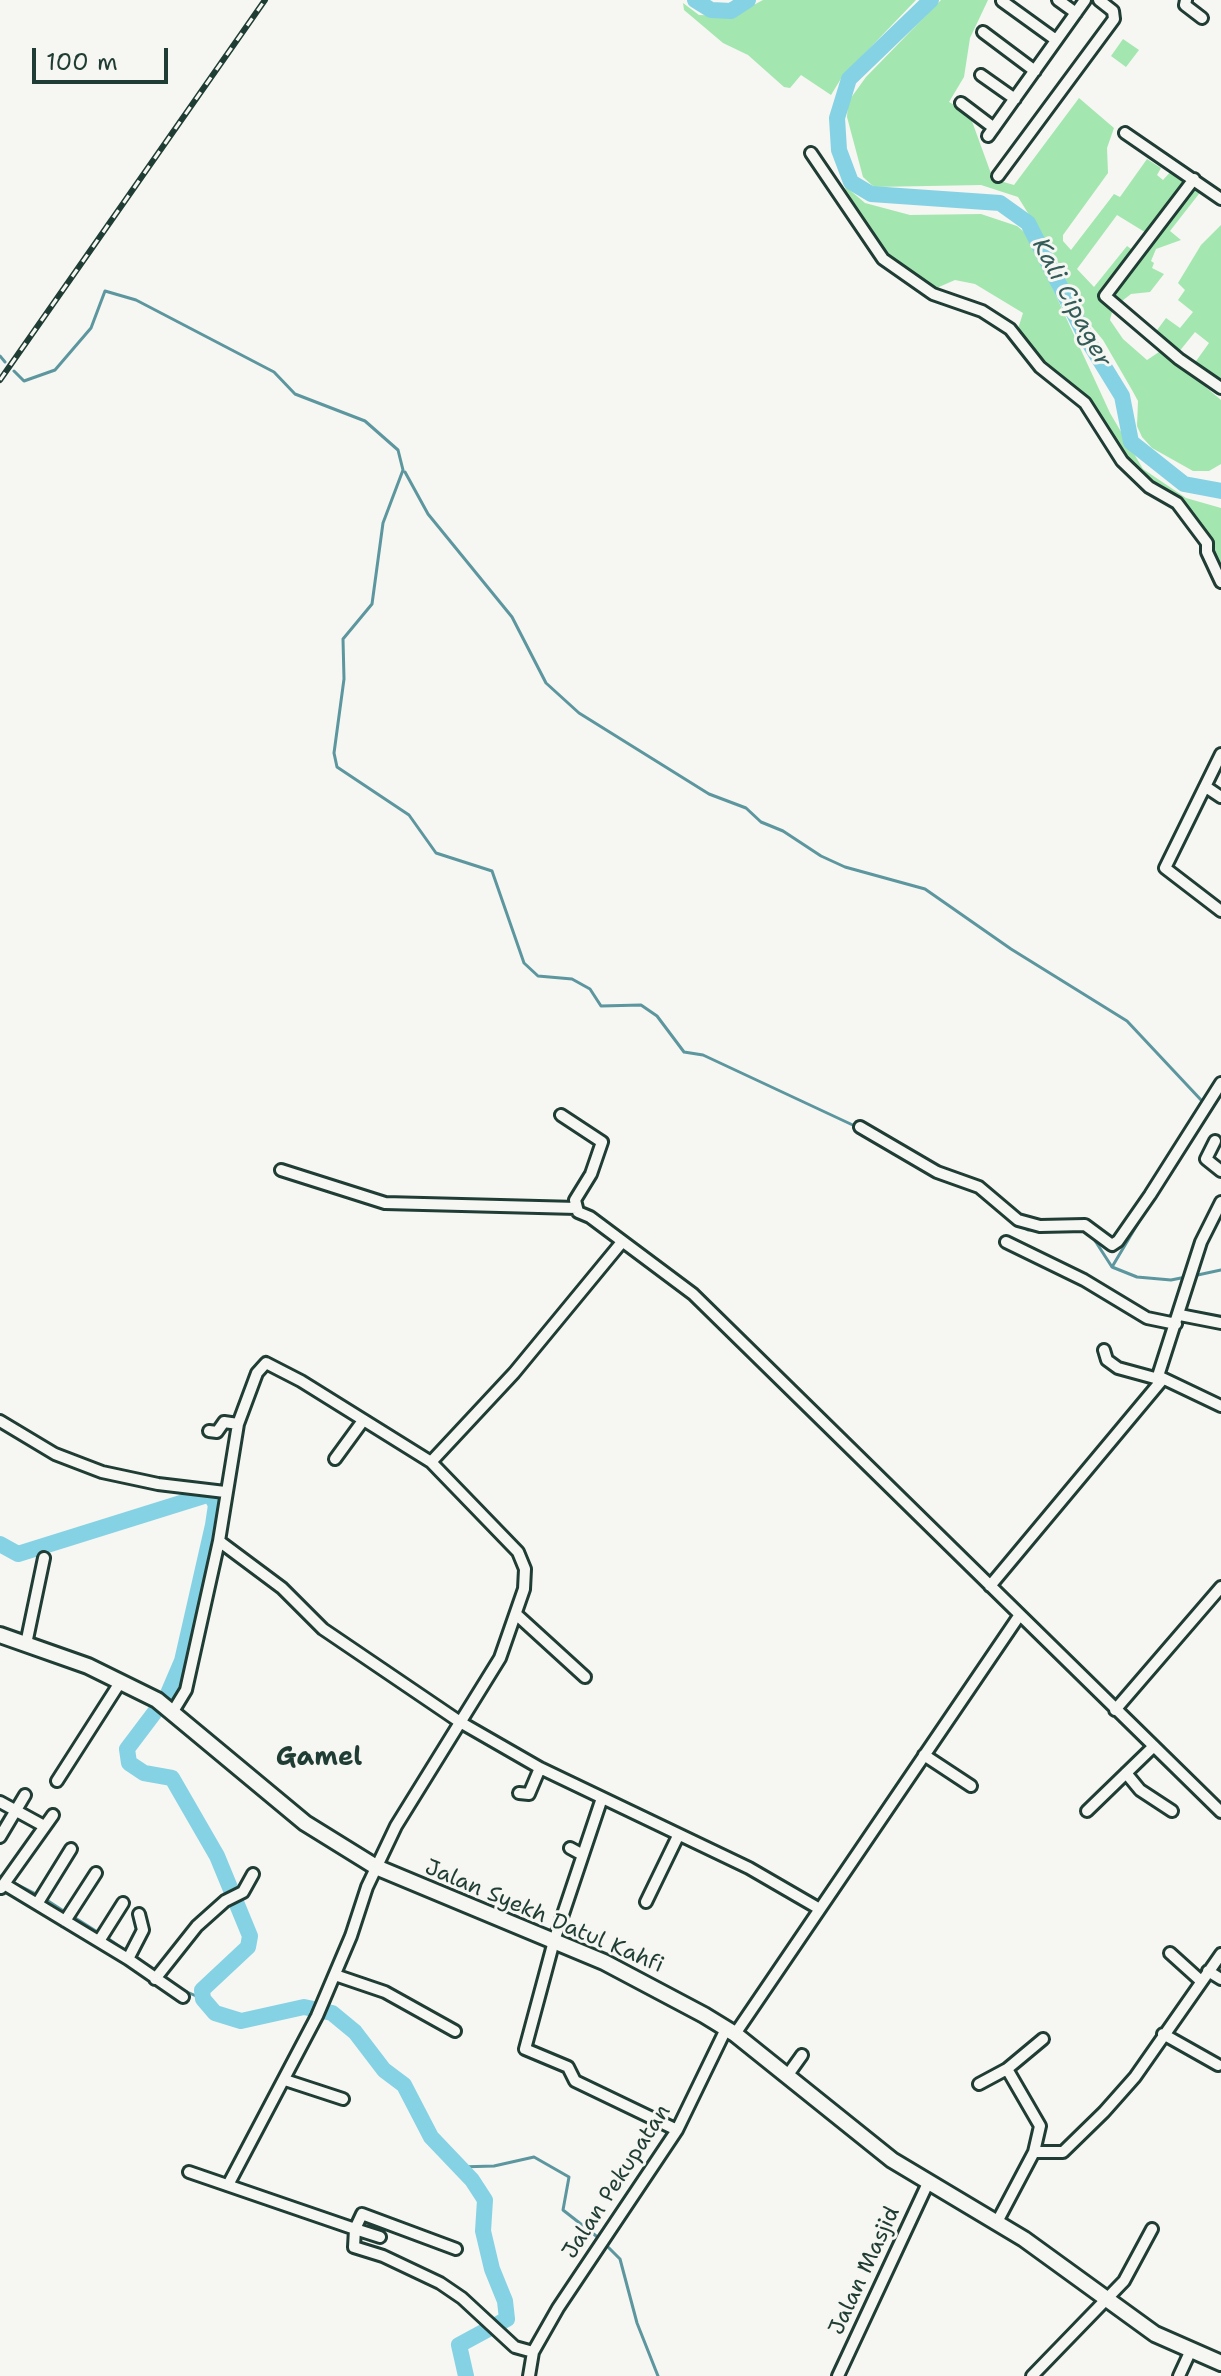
<!DOCTYPE html>
<style>
body{margin:0}
#map{position:relative;width:1221px;height:2376px;overflow:hidden;background:#f6f6f2;font-family:"Shantell Sans",sans-serif}
canvas{display:block}
.scale{position:absolute;left:32px;top:48px;width:136px;height:36px;box-sizing:border-box;border:4px solid #1f3d34;border-top:0;padding-left:10px;font-size:24px;line-height:28px;white-space:nowrap;color:#1f3d34;-webkit-text-stroke:6px #f6f6f2;paint-order:stroke}
</style>
<div id="map">
<canvas width="1221" height="2376"></canvas>
<div class="scale">100 m</div>
</div>
<script>
const ctx = document.querySelector('canvas').getContext('2d');
ctx.lineJoin = 'round';
function fillPath(path, color) { ctx.fillStyle = color; ctx.fill(path, 'evenodd'); }
const shape = rows => new Path2D(rows.map(r => 'M' + r).join(''));
function stroke(path, color, width, dash) { ctx.strokeStyle = color; ctx.lineWidth = width; ctx.lineCap = dash ? 'butt' : 'round'; ctx.setLineDash(dash || []); ctx.stroke(path); }
function drawText(font, color, halo, rows, align = 'center') {
  ctx.font = font + ' "Shantell Sans",sans-serif'; ctx.lineWidth = 6; ctx.setLineDash([]); ctx.textBaseline = 'middle'; ctx.strokeStyle = halo; ctx.fillStyle = color; for (const [text, x, y, turn = 0] of rows) {
    ctx.save(); ctx.translate(x, y); ctx.rotate((+turn || 0) * Math.PI / 180); ctx.textAlign = isNaN(turn) ? turn : align; if (halo) ctx.strokeText(text, 0, 0); ctx.fillText(text, 0, 0); ctx.restore();
  }
}
fillPath(shape([
 [763,0,916,0,842,77,831,95,801,75,790,88,784,87,748,55,723,43,684,10,683,3,699,15,733,16],
 [941,0,988,0,970,38,964,77,949,102,969,113,993,179,1014,185,1079,98,1114,128,1107,148,1108,173,1063,235,1063,241,1071,250,1114,194,1120,197,1147,159,1161,168,1157,175,1163,180,1174,168,1189,179,1148,234,1117,215,1077,269,1094,287,1127,246,1134,251,1102,293,1113,308,1110,320,1123,339,1147,360,1162,350,1221,400,1221,464,1209,471,1193,471,1152,448,1142,437,1137,426,1138,401,1132,390,1103,340,1079,311,1057,260,1018,197,981,185,874,187,863,177,847,117,848,102,866,77],
 [1123,39,1139,50,1126,67,1111,56],
 [1194,185,1202,190,1170,231,1181,240,1156,249,1151,261,1154,263,1152,268,1164,274,1150,292,1131,294,1118,304,1110,298],
 [845,186,865,203,910,215,981,214,1017,226,1028,235,1110,413,1143,469,1186,498,1221,508,1221,571,1208,539,1130,464,1089,403,1042,365,1017,332,1023,313,975,284,955,280,932,290,889,260,847,201],
 [1221,225,1221,384,1194,364,1209,343,1195,332,1178,353,1155,333,1166,318,1180,328,1193,312,1178,300,1185,290,1178,283,1201,245]
]), '#a4e6b0');
stroke(shape([
 [0,356,5,362],
 [14,371,24,381,55,370,91,328,105,291,136,300,274,372,295,394,365,421,398,450,403,470,383,523,372,604,343,639,344,679,334,753,337,767,409,815,436,853,492,871,524,963,538,976,572,979,590,989,601,1006,641,1005,657,1016,684,1052,703,1055,857,1127],
 [405,472,428,514,512,617,546,683,579,713,709,794,746,808,761,822,783,831,821,856,845,867,925,889,1011,949,1127,1021,1202,1101],
 [1012,1221,1028,1230,1038,1229],
 [1092,1236,1112,1267,1137,1277,1171,1280,1186,1277],
 [1112,1267,1147,1208],
 [1193,1276,1221,1270],
 [0,1876,38,1895],
 [45,1899,65,1912],
 [72,1916,99,1933],
 [106,1937,155,1972],
 [178,1988,203,1999],
 [459,2167,494,2166,534,2157,569,2177,563,2210,600,2239],
 [605,2244,620,2259,637,2323,658,2376]
]), '#5c969e', 3);
stroke(shape([
 [695,0,711,10,731,11,748,0],
 [931,0,849,79,837,118,839,150,851,182,871,194,1000,203,1028,223,1087,339,1122,396,1131,442,1184,484,1221,491],
 [0,1544,18,1554,210,1494,216,1505,213,1525,182,1661,167,1696,127,1749,129,1763,144,1773,172,1778,217,1856,250,1936,248,1947,202,1990,203,1999,215,2013,241,2021,304,2007,332,2013,355,2032,384,2070,404,2085,431,2137,472,2180,485,2200,483,2231,492,2269,505,2301,507,2319,459,2345,466,2376]
]), '#85d2e4', 16);
const street = shape([
 [1058,0,1076,13],
 [1186,0,1185,5,1202,18],
 [1002,1,1056,40],
 [983,32,1035,71],
 [981,75,1015,99],
 [961,103,994,128],
 [1125,133,1221,199],
 [988,136,1085,0],
 [811,153,883,259,933,294,982,311,1010,329,1040,367,1085,403,1122,461,1149,487,1177,503,1207,543,1207,552,1221,582],
 [998,176,1114,19,1113,11,1099,0],
 [1194,179,1105,296,1179,359,1221,388],
 [1221,754,1165,868,1221,911],
 [1206,787,1221,797],
 [561,1115,602,1142,591,1174,575,1200,578,1212,590,1217,693,1294,1221,1812],
 [860,1127,937,1172,979,1187,1018,1220,1040,1226,1085,1225,1112,1245,1118,1241,1150,1195,1221,1083],
 [1215,1141,1206,1159,1221,1171],
 [281,1170,385,1203,577,1208],
 [1221,1202,1201,1242,1158,1376,1221,1406],
 [1006,1242,1084,1280,1147,1318,1176,1324],
 [1180,1315,1221,1323],
 [0,1421,55,1454,102,1472,158,1484,225,1492],
 [209,1431,217,1432,224,1422,238,1424],
 [335,1459,362,1422],
 [431,1462,514,1373,622,1242],
 [219,1541,282,1588,323,1629,460,1722,540,1768,749,1868,818,1908],
 [990,1586,1162,1380,1118,1368,1107,1360,1104,1350],
 [517,1615,585,1677],
 [26,1644,44,1558],
 [1115,1710,1221,1587],
 [172,1713,186,1690,219,1541,238,1424,257,1373,266,1363,301,1381,431,1462,518,1552,525,1569,524,1589,500,1658,396,1826,367,1887,351,1936,317,2016,228,2185],
 [924,1755,971,1786],
 [1126,1773,1140,1790,1172,1811],
 [57,1781,121,1681],
 [519,1793,529,1794,540,1768],
 [602,1798,554,1941,525,2049,568,2067,575,2081,677,2130],
 [0,1802,44,1826],
 [1087,1811,1153,1747],
 [0,1837,25,1795],
 [570,1848,581,1854],
 [4,1884,128,1959,183,1997],
 [1,1888,53,1815],
 [646,1902,678,1836],
 [37,1904,71,1849],
 [65,1921,96,1873],
 [99,1941,123,1903],
 [1170,1953,1201,1981],
 [128,1959,143,1930,139,1914],
 [1208,1971,1221,1979],
 [335,1975,385,1992,455,2031],
 [155,1979,197,1926,225,1901,243,1892,253,1874],
 [735,2034,1019,1616],
 [1163,2034,1218,2065],
 [1007,2069,1043,2039],
 [787,2076,802,2055],
 [285,2080,343,2099],
 [979,2084,1007,2069,1040,2126,1034,2152],
 [189,2172,355,2229,354,2247,383,2256,440,2283,462,2298,515,2347,533,2352],
 [997,2222,1034,2152,1063,2152,1104,2112,1135,2077,1221,1954],
 [380,2237,355,2229,362,2214,456,2249],
 [529,2376,533,2352,558,2308,677,2130,726,2029],
 [838,2376,928,2183],
 [1032,2376,1124,2281,1152,2229],
 [1179,2376,1191,2350]
]);
const secondary = shape([
 [0,1635,88,1666,157,1700,305,1823,376,1867,604,1962,704,2015,735,2034,892,2160,1024,2239,1155,2334,1221,2363]
]);
stroke(street, '#1f3d34', 16);
stroke(secondary, '#1f3d34', 20);
stroke(street, '#f6f6f2', 10);
stroke(secondary, '#f6f6f2', 14);
const rail = shape([
 [0,380,265,0]
]);
stroke(rail, '#1f3d34', 6);
stroke(rail, '#f6f6f2', 3, [9]);
drawText('22px', '#1f3d34', '#f6f6f2', [
 ["Jalan Syekh Datul Kahfi",544,1917,23],
 ["Jalan Pekupatan",617,2182,-57],
 ["Jalan Masjid",865,2271,-65]
]);
drawText('italic 24px', '#335b57', '#f6f6f2', [
 ["Kali Cipager",1071,303,62]
]);
drawText('bold 26px', '#1f3d34', '#f6f6f2', [
 ["Gamel",319,1758]
]);
</script>
